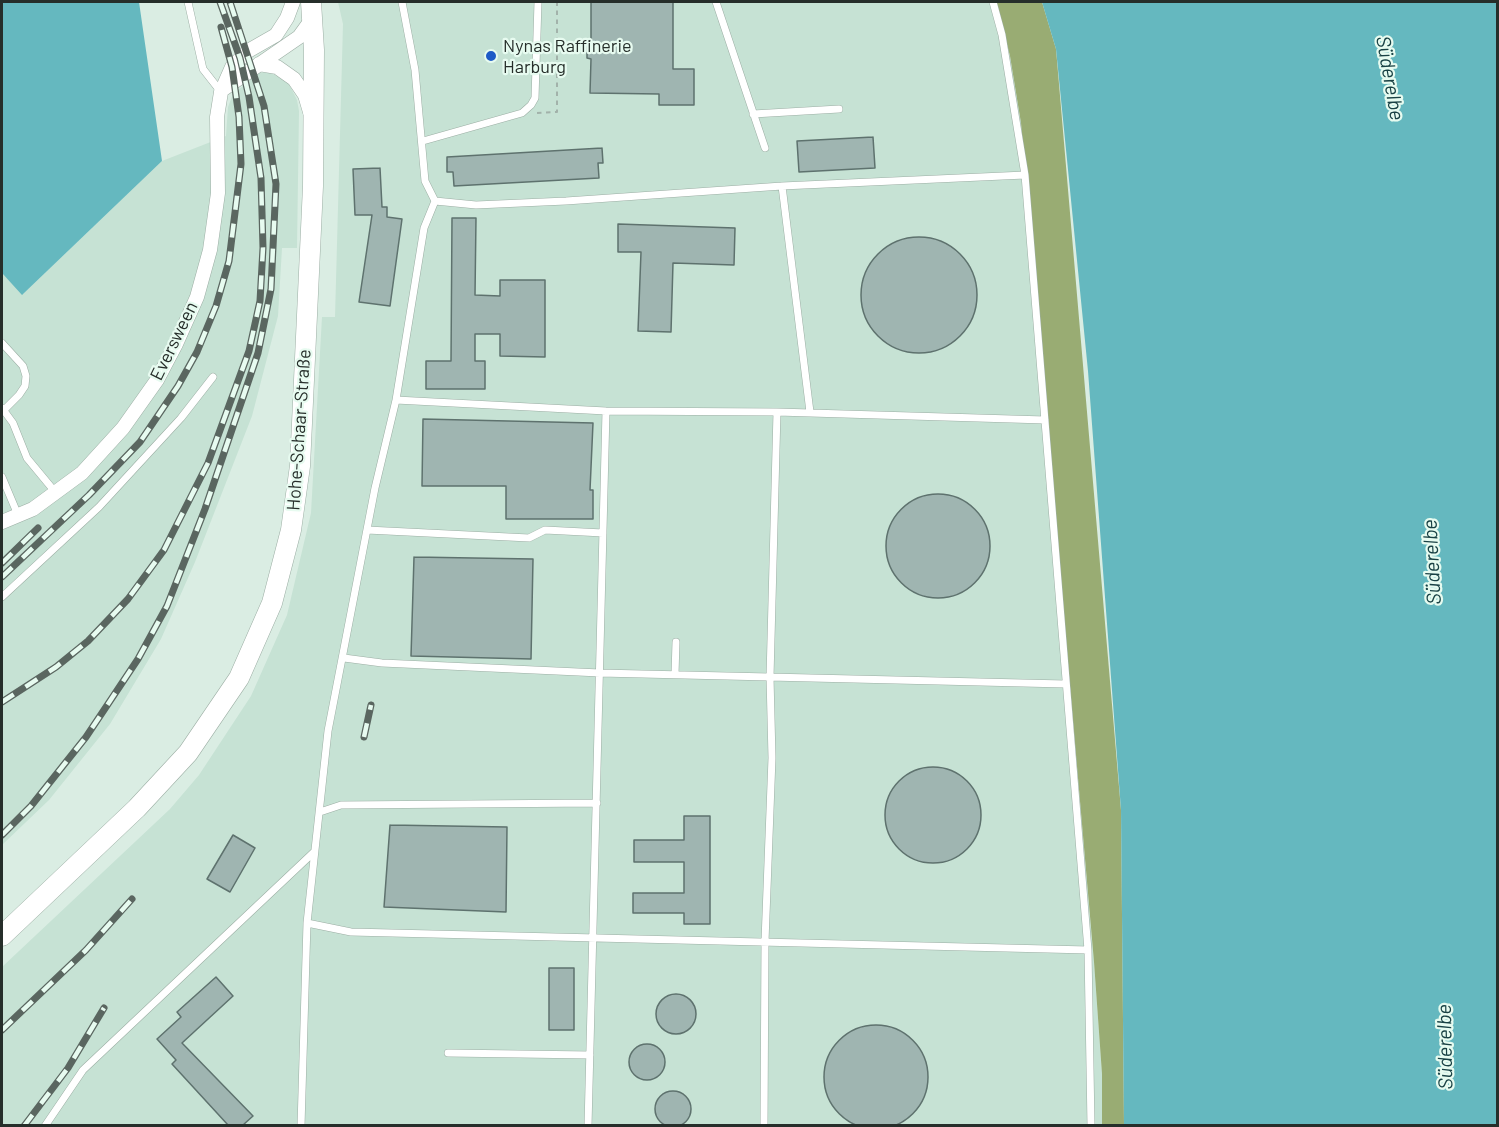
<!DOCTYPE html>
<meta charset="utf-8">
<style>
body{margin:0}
#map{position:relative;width:1499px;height:1127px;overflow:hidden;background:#daede3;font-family:Barlow,sans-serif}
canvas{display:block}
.frame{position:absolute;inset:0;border:3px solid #262e2a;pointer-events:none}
</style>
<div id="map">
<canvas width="1499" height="1127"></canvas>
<div class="frame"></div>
</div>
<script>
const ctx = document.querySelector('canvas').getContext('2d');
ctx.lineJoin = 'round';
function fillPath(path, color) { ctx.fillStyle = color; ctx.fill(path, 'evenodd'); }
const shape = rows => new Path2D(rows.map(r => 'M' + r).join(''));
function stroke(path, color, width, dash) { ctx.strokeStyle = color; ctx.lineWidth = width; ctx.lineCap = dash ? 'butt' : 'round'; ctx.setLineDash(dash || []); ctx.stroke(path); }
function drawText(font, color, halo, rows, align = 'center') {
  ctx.font = font + ' Barlow,sans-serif'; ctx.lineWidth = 4.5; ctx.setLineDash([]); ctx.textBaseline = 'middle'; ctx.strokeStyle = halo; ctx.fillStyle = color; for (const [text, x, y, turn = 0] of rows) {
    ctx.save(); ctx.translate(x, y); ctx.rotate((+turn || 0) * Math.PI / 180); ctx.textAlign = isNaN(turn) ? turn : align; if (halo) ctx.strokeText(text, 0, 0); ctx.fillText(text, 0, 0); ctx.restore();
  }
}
fillPath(shape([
 [338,2,996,2,1010,56,1021,123,1094,962,1102,1074,1102,1125,2,1126,2,967,170,809,199,775,251,696,287,615,311,513,322,317,335,317,343,24],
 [269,72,288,82,297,100,299,111,297,248,282,248,278,316,252,416,195,562,161,639,110,724,49,800,2,845,2,273,23,294,162,161,226,136,228,107,233,94,259,73]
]), '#c6e2d4');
fillPath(shape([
 [996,2,1042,2,1056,49,1121,810,1124,1125,1102,1125,1102,1074,1094,962,1021,123,1010,56]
]), '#99ac73');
fillPath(shape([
 [2,2,139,2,162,161,22,295,2,273],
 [1042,2,1497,2,1497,1125,1124,1125,1121,810,1088,371,1056,49]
]), '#65b8bf');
const building = shape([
 [591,2,673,2,673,69,694,69,694,105,659,105,659,94,590,93,591,59,587,58,587,45,591,45,591,2],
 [873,137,875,168,799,172,797,141,873,137],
 [602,148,603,163,598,163,599,178,454,186,453,172,447,172,447,157,602,148],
 [380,168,382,207,387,207,387,217,402,219,390,306,359,302,372,215,355,215,353,169,380,168],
 [452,218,476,218,475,295,500,296,500,280,545,280,545,357,500,356,500,334,475,334,475,361,485,361,485,389,426,389,426,361,451,361,452,218],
 [618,224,735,228,734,265,673,263,671,332,638,331,641,252,618,252,618,224],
 '861 295a58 58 0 1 1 116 0a58 58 0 1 1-116 0Z',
 [423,419,593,423,590,490,593,490,593,519,506,519,506,486,422,486,423,419],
 '886 546a52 52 0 1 1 104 0a52 52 0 1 1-104 0Z',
 [414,557,533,559,531,659,411,656,414,557],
 '885 815a48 48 0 1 1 96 0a48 48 0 1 1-96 0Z',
 [684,816,710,816,710,924,684,924,684,913,633,913,633,893,684,893,684,862,634,862,634,840,684,840,684,816],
 [390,825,507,827,506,912,384,907,390,825],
 [233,835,255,848,230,892,207,879,233,835],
 [549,968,574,968,574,1030,549,1030,549,968],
 [216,977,233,996,182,1043,253,1116,243,1125,228,1125,172,1064,176,1060,157,1039,181,1017,177,1012,216,977],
 '656 1014a20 20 0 1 1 40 0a20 20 0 1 1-40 0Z',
 '824 1077a52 52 0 1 1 104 0a52 52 0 1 1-104 0Z',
 '629 1062a18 18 0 1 1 36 0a18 18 0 1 1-36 0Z',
 '655 1109a18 18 0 1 1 36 0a18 18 0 1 1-36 0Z'
]);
fillPath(building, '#9fb5b1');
stroke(building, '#5e726e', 1.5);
const lane = shape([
 [188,2,203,69,221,92],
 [716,2,765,148],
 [993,2,1002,35,1025,175,1088,950,1091,1126],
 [753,114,839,109],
 [423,141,522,113,531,105,535,98,538,2],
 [782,186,810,412],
 [435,201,476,205,566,201,782,186,1025,175],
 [2,343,23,366,26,376,25,386,19,395,3,411],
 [396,400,606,411,777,412,1045,420],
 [2,408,13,423,27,458,56,493],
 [2,477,18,515],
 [367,530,529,538,545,530,603,533],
 [2,597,99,507,181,418,213,377],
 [344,658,382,663,600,673,1065,684],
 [675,674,676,642],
 [320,812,341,805,597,803],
 [307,923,351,932,1088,950],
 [448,1053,590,1055],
 [45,1126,83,1070,314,852],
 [301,1126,307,923,328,731,375,488,396,400,424,228,435,201,425,181,415,70,402,2],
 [588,1126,606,411],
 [764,1126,765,941,772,758,770,677,777,412]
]);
const street = shape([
 [259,64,277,67,294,79,305,95,310,112],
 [222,90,299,37,312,19],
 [2,522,33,509,82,473,123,428,157,380,176,344,197,297,210,250,218,193,217,117,221,92,232,67,248,51,276,35,287,18,293,2]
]);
const secondary = shape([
 [2,936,137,808,188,753,239,678,272,603,291,530,300,466,313,186,314,50,311,2]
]);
stroke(lane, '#9caea4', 8);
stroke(street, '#9caea4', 15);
stroke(secondary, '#9caea4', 21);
stroke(shape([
 [537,113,557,112,557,2]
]), '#a2b2aa', 2, [4.5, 4.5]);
stroke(lane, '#fff', 7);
stroke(street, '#fff', 14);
stroke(secondary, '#fff', 20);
const rail = shape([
 [2,563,38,528],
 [2,577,89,495,140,442,178,386,197,352,216,306,229,261,241,164,239,117,232,67,221,27],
 [2,702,56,667,88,641,128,599,164,550,208,463,249,351,260,301,263,248,261,178,249,97,240,58,220,2],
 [364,737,371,705],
 [2,835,31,806,86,737,138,659,167,606,205,509,258,353,271,289,276,184,264,106,230,2],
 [2,1030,86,950,132,899],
 [24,1126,68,1068,104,1008]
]);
stroke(rail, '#5a6660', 7);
stroke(rail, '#e7fbf0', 4.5, [14]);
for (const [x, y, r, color] of [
 [491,56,6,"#1d5ac6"]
]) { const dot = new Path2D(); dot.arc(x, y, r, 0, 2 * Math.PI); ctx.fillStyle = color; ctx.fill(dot); stroke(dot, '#e7fbf0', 2); }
drawText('18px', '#262e2a', '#e7fbf0', [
 ["Nynas Raffinerie",503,46],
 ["Harburg",503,67]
], 'left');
drawText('18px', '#262e2a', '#e7fbf0', [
 ["Eversween",174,341,-64],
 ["Hohe-Schaar-Straße",299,430,-86]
]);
drawText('italic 20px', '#194144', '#e7fbf0', [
 ["Süderelbe",1390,78,80],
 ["Süderelbe",1432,562,-93],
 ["Süderelbe",1445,1047,-91]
]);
</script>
